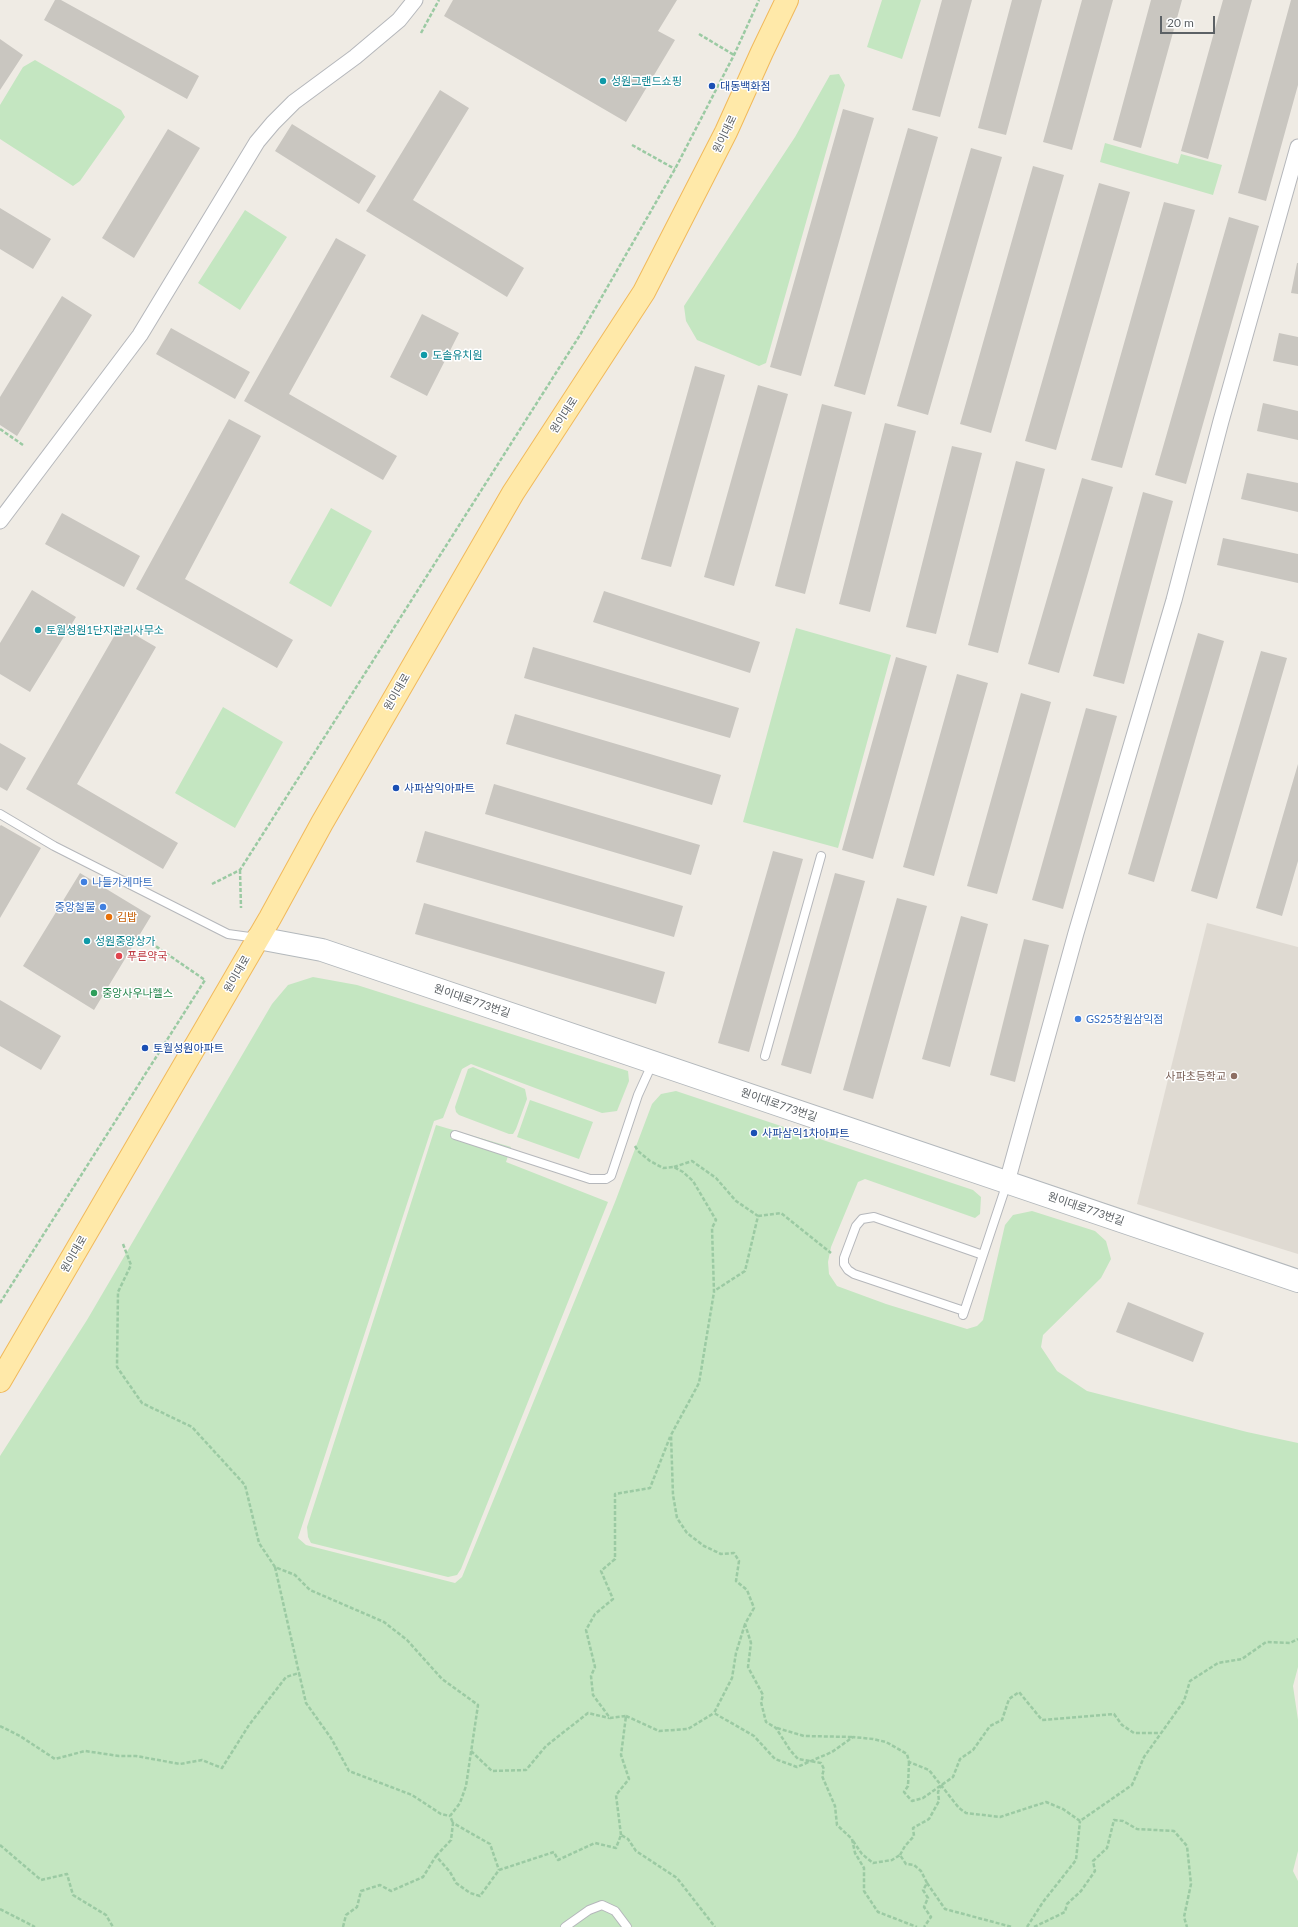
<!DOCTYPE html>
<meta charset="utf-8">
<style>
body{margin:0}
#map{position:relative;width:1298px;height:1927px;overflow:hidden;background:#efebe4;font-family:Lato,sans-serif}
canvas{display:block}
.scale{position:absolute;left:1160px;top:16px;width:55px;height:18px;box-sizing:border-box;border:2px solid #5c6165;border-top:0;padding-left:5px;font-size:12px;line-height:14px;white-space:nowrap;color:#5c6165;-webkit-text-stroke:3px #fff;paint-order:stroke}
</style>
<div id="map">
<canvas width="1298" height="1927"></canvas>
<div class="scale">20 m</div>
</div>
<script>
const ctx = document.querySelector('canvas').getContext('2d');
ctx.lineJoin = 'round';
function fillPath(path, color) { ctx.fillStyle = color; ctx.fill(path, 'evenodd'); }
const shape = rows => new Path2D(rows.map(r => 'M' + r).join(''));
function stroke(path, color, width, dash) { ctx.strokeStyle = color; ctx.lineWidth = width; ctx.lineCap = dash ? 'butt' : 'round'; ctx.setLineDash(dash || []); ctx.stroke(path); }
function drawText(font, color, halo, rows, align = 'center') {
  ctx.font = font + ' Lato,"Noto Sans KR",sans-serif'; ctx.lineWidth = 3; ctx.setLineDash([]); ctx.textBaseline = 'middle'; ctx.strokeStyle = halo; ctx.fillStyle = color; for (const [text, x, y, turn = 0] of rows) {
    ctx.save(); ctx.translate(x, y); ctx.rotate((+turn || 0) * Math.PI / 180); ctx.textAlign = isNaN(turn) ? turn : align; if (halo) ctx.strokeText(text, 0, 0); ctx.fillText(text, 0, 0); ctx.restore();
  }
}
fillPath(shape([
 [1207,923,1298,947,1298,1254,1137,1204]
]), '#dfdad2');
fillPath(shape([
 [882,0,921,0,902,59,867,47],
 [35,60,121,110,125,117,80,181,73,186,0,139,0,105,23,67],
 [839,74,845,85,766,363,759,366,697,340,686,321,684,306,795,137,830,75],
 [1105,143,1178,164,1181,154,1222,165,1213,195,1100,162],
 [245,210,287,237,240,310,198,283],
 [331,508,372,531,331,607,289,583],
 [796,628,891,655,838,848,743,822],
 [223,707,283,742,235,828,175,793],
 [313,977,357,985,628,1071,629,1081,617,1111,602,1113,471,1064,462,1069,443,1118,434,1121,298,1538,306,1545,455,1583,462,1577,615,1202,652,1104,661,1094,676,1091,973,1190,981,1197,980,1214,975,1218,865,1179,858,1182,831,1247,828,1262,829,1274,837,1286,886,1304,967,1329,977,1326,983,1320,1005,1225,1013,1215,1032,1211,1095,1231,1106,1241,1111,1259,1101,1278,1043,1335,1041,1347,1057,1371,1087,1391,1247,1432,1298,1443,1298,1667,1293,1686,1298,1720,1298,1851,1293,1871,1298,1881,1298,1927,0,1927,0,1456,87,1320,272,1004,288,985],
 [473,1067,525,1089,527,1099,516,1129,513,1134,509,1134,459,1115,456,1112,455,1107,468,1069],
 [530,1100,593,1122,579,1159,517,1137],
 [436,1125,511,1147,506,1162,608,1202,461,1569,457,1575,448,1577,311,1543,308,1537,307,1527]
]), '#c4e6c1');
fillPath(shape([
 [55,0,61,0,199,76,187,99,44,20],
 [453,0,677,0,658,31,675,40,626,122,444,16],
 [942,0,972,0,940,117,912,110],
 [1012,0,1042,0,1006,135,978,128],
 [1082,0,1113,0,1072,150,1043,142],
 [1151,0,1182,0,1141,148,1113,140],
 [1223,0,1252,0,1208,159,1181,151],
 [1291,0,1298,0,1298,85,1266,201,1238,193],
 [0,39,23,55,0,90],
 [440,90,469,108,413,200,524,268,507,297,366,211],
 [843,109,874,118,801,376,770,367],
 [292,124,376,176,359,204,275,151],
 [908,128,938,137,865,395,834,386],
 [168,129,200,148,134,258,102,238],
 [971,148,1002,157,928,415,897,406],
 [1033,166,1064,175,991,433,960,424],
 [1099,183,1130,192,1056,450,1025,441],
 [1164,202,1195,210,1122,468,1091,460],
 [0,208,51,239,33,269,0,249],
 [1229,217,1259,226,1186,484,1155,475],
 [336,238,366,255,289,394,397,456,383,480,244,401],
 [1297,263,1298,263,1298,294,1291,293],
 [62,296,92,315,17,436,0,425,0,397],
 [422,314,459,333,427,396,390,377],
 [171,328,250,372,235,399,156,354],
 [1279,333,1298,337,1298,366,1273,361],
 [695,366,725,375,671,567,641,559],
 [758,385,788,394,734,586,704,577],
 [1263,403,1298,411,1298,440,1257,431],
 [822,404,852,412,805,594,775,586],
 [229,419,261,436,185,579,293,640,277,668,136,589],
 [885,423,916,431,870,612,839,604],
 [952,446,982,453,936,634,906,627],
 [1016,461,1045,469,998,653,968,645],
 [1247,473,1298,483,1298,512,1241,499],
 [1082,478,1113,487,1059,673,1028,664],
 [1143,492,1173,501,1124,684,1093,676],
 [62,513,140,556,124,587,45,544],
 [1223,538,1298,554,1298,583,1217,565],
 [32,590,76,617,30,692,0,674,0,643],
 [604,591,760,642,750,673,593,622],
 [120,626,156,647,77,784,178,843,163,869,26,789],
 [1198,633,1224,641,1154,882,1128,874],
 [533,647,739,708,730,738,524,678],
 [1261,651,1287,658,1217,899,1191,891],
 [896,657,927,666,873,859,842,850],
 [957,674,988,683,934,876,903,867],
 [1021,693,1051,702,997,894,967,886],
 [1086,708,1117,716,1063,909,1032,900],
 [515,714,721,775,712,805,506,744],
 [0,743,26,758,7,791,0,787],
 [1298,764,1298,861,1282,916,1256,908],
 [494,784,700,845,691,875,485,814],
 [1,825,41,848,0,918,0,826],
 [425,831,683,906,674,937,416,862],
 [773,851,803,859,749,1052,718,1043],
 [80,873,151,916,94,1010,23,966],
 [835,873,865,881,811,1074,781,1065],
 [897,898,927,906,873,1099,843,1090],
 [424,903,665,972,656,1004,415,934],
 [961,916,988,924,950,1067,922,1059],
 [1024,939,1049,945,1015,1082,990,1075],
 [0,1000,61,1036,41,1070,0,1046],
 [1128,1302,1204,1333,1193,1362,1116,1332]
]), '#c9c6c0');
const lane = shape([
 [0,814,54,846,228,934,257,938],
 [765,1056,821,856],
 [455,1135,590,1179,606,1179,611,1176,638,1095,653,1062],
 [964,1311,854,1274,848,1270,844,1264,844,1258,856,1226,862,1219,874,1217,983,1255],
 [963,1315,1007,1183],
 [565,1927,589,1910,602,1905,615,1911,627,1927]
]);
const street = shape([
 [0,521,140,335,257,142,273,123,294,102,355,57,399,20,415,0],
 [1007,1182,1076,933,1174,600,1221,421,1298,147]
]);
const secondary = shape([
 [258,938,322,950,1298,1281]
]);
const primary = shape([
 [0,1381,270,918,322,823,513,493,644,292,726,132,762,52,787,0]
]);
stroke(lane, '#b5b7bb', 10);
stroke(street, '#b5b7bb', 17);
stroke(secondary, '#b3b8bc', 24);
stroke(primary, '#f1b95b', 24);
stroke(shape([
 [421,33,439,0],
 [699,34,734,55],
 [632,145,675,169],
 [0,429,23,445],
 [240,870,241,908],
 [212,884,240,870,580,335,675,169,734,55,759,0],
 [635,1146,638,1151,650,1161,663,1168,674,1167,683,1172,693,1181,716,1220,712,1228,714,1292,699,1383,671,1435,673,1495,677,1518,687,1533,704,1546,721,1554,734,1553,739,1561,736,1581,747,1590,754,1608,745,1624,751,1643,748,1667,763,1695,761,1702,766,1722,776,1728,790,1750,798,1759,821,1763,824,1769,822,1776,835,1806,837,1825,852,1839,855,1853,864,1868,864,1891,878,1912,917,1927],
 [674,1167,692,1161,716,1178,736,1201,758,1216,745,1271,714,1291],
 [758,1216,781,1213,831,1253],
 [123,1244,131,1265,118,1292,117,1367,142,1403,192,1427,245,1485,259,1543,275,1567,295,1575,310,1590,384,1622,407,1640,442,1679,478,1705,466,1786,460,1803,450,1816,453,1823],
 [0,1303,205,980,154,945],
 [275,1567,299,1673],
 [745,1624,736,1653,732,1678,714,1713,754,1736,775,1759,797,1767,832,1752,853,1737,873,1739,886,1742,907,1754,909,1762,929,1770,959,1808,966,1813,1000,1817,1046,1802,1063,1809,1080,1821,1132,1785,1144,1757,1184,1701,1190,1681,1218,1663,1242,1659,1266,1642,1290,1643,1298,1639],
 [626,1716,659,1731,688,1729,714,1713],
 [0,1726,20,1736,55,1759,85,1751,119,1756,136,1756,180,1764,202,1760,222,1768,249,1725,286,1677,299,1673,306,1703,331,1738,349,1771,412,1795,441,1814,450,1816],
 [777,1728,804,1736,853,1737],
 [471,1751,492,1771,526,1770,546,1746,588,1713,609,1718],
 [909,1762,908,1786,904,1792,912,1801,923,1798,953,1777,960,1759,973,1750,990,1726,1002,1720,1009,1699,1019,1692,1042,1720,1114,1714,1122,1725,1134,1733,1160,1733],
 [621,1835,616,1795,629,1779,621,1755,626,1716,610,1718,593,1695,591,1676,595,1667,586,1630,595,1614,613,1599,601,1571,615,1559,615,1494,650,1488,670,1437],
 [853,1841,862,1854,873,1863,892,1860,900,1855,906,1864,914,1865,921,1871,927,1883,923,1890,928,1898,924,1907,931,1917,924,1927],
 [0,1845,41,1880,67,1874,73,1895,106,1915,113,1927],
 [900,1855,905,1846,914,1836,913,1828,929,1819,939,1801,938,1792,941,1786],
 [436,1856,451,1840,453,1823,490,1844,499,1870],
 [927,1883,945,1909,1012,1927],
 [0,1909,35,1927],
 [343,1927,346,1915,357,1907,361,1891,380,1885,391,1891,423,1877,436,1856,450,1872,456,1883,470,1893,480,1896,499,1870,554,1852,558,1860,595,1843,616,1848,621,1835,628,1839,636,1851,677,1878,715,1927],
 [1027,1927,1043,1902,1076,1860,1080,1821],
 [1034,1927,1065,1912,1067,1904,1081,1891,1095,1871,1093,1861,1107,1848,1114,1820,1123,1821,1137,1829,1174,1831,1187,1846,1191,1884,1184,1917,1187,1927]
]), '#9bcaa3', 2.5, [4, 2]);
stroke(lane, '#fff', 8);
stroke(street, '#fff', 15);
stroke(secondary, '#fff', 22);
stroke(primary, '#ffe9a9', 22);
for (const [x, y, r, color] of [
 [603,81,4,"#0f9aa8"],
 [712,86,4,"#1a4fb4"],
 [424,355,4,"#0f9aa8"],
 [38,630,4,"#0f9aa8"],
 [396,788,4,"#1a4fb4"],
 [84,882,4,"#3f7fe0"],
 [103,907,4,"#3f7fe0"],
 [109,917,4,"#e8710a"],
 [87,941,4,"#0f9aa8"],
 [119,956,4,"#e0444e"],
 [94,993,4,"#2e9e5b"],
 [1078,1019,4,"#3f7fe0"],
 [145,1048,4,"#1a4fb4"],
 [1234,1076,4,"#8d6e63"],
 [754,1133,4,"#1a4fb4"]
]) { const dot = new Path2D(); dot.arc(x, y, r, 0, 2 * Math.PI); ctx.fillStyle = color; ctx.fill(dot); stroke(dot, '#fff', 1.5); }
drawText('11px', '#0d838f', '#fff', [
 ["성원그랜드쇼핑",611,81],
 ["도솔유치원",432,355],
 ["토월성원1단지관리사무소",46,630],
 ["성원중앙상가",95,941]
], 'left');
drawText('11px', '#164399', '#fff', [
 ["대동백화점",720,86],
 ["사파삼익아파트",404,788],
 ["토월성원아파트",153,1048],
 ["사파삼익1차아파트",762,1133]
], 'left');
drawText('11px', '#5c6165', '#fff', [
 ["원이대로",725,134,-64],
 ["원이대로",564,415,-57],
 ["원이대로",397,692,-60],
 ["원이대로",237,974,-60],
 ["원이대로773번길",472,1001,19],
 ["원이대로773번길",779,1105,19],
 ["원이대로773번길",1086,1209,19],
 ["원이대로",74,1254,-60]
]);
drawText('11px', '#366cbe', '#fff', [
 ["나들가게마트",92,882],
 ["중앙철물",95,907,"right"],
 ["GS25창원삼익점",1086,1019]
], 'left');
drawText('11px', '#c56008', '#fff', [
 ["김밥",117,917]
], 'left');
drawText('11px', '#be3a42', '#fff', [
 ["푸른약국",127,956]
], 'left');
drawText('11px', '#27864d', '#fff', [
 ["중앙사우나헬스",102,993]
], 'left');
drawText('11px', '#785e54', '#fff', [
 ["사파초등학교",1226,1076]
], 'right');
</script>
